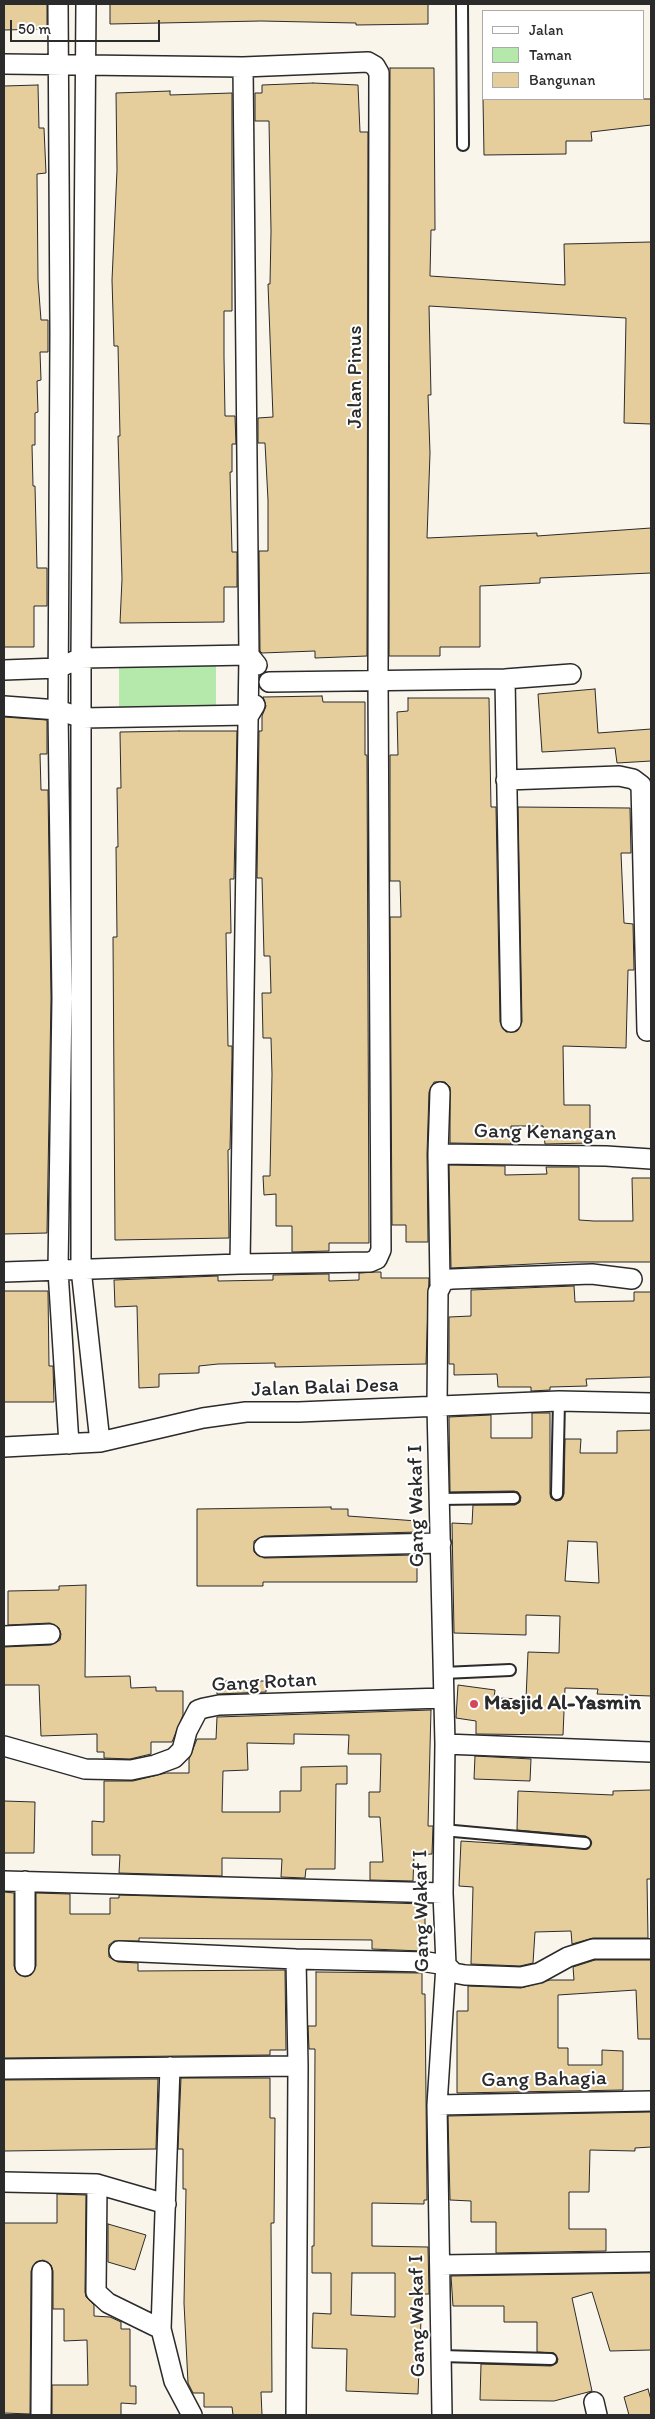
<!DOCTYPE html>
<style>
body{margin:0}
#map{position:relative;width:655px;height:2419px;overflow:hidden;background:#faf5eb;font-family:Itim,sans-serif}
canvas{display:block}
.frame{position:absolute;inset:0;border:5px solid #2b2b2b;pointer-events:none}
.legend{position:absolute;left:482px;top:10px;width:162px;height:90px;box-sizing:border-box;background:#fff;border:1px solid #aaa;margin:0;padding:6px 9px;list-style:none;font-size:15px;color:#2b2b2b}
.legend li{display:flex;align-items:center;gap:10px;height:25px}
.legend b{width:25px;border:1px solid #aaa}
.scale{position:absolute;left:10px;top:20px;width:150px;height:22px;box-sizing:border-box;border:2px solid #2b2b2b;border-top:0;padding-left:6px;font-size:15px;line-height:18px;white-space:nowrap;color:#2b2b2b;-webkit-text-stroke:4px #fff;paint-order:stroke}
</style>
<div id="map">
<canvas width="655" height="2419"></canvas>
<div class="frame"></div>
<ul class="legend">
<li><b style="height:6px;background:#fff"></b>Jalan</li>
<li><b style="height:14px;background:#b4e9ab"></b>Taman</li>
<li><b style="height:14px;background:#e6cd9c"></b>Bangunan</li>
</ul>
<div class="scale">50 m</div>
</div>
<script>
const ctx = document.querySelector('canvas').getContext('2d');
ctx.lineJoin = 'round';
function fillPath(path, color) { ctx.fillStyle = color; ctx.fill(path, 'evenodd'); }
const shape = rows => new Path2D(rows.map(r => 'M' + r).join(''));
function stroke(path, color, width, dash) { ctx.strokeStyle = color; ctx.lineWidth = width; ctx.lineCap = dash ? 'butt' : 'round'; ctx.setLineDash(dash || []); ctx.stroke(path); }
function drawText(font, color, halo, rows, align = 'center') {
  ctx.font = font + ' Itim,sans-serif'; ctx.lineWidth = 4; ctx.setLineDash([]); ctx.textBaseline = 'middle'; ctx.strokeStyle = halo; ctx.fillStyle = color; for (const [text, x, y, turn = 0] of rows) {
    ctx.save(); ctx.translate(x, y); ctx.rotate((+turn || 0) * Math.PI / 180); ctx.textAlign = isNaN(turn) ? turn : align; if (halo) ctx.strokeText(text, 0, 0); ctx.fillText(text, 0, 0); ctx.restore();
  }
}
fillPath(shape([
 [119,657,216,658,216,712,119,711]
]), '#b4e9ab');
const building = shape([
 [4,4,47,4,47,29,4,30,4,4],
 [110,4,428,4,428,24,356,25,356,23,261,21,110,24,110,4],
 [390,68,434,68,435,230,431,230,430,276,565,285,564,244,651,242,651,424,624,423,626,318,429,306,431,395,428,395,430,453,427,538,537,533,537,536,651,528,651,573,540,578,540,583,480,586,480,647,440,647,440,656,389,656,390,68],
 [313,83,358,85,360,132,368,132,367,656,315,658,315,651,262,653,260,651,259,551,268,551,268,500,265,443,258,443,258,418,273,417,268,284,270,284,271,231,269,121,255,121,255,93,262,93,262,85,313,83],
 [38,85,39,128,44,128,46,173,37,174,38,280,41,320,48,320,48,352,40,352,41,380,37,381,38,412,35,413,35,445,32,445,33,486,35,486,37,568,47,568,47,606,34,606,34,647,4,647,4,86,38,85],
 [170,91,170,95,232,93,232,311,224,311,224,357,225,416,235,416,236,444,232,444,232,472,230,472,232,552,237,552,237,587,224,587,224,622,120,623,122,579,118,436,120,436,118,346,114,346,112,280,117,170,116,93,170,91],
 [483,99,651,99,651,125,591,132,592,141,566,141,566,154,484,155,483,99],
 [595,689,598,733,651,729,651,761,617,763,615,748,542,752,538,694,595,689],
 [322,696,323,702,365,702,365,755,367,755,369,1243,329,1243,329,1251,292,1252,292,1226,276,1226,276,1194,264,1195,263,1176,270,1176,272,1074,271,1038,263,1038,262,993,271,993,270,956,264,956,262,878,257,878,259,731,262,731,262,716,266,706,263,697,322,696],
 [408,698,489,698,491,807,496,807,500,1022,506,1032,517,1031,522,1022,518,807,630,808,631,853,621,853,624,923,633,924,634,970,628,970,626,1048,563,1046,564,1105,590,1105,590,1143,545,1144,543,1126,511,1126,511,1144,450,1143,450,1087,445,1082,434,1082,429,1092,427,1154,428,1242,406,1242,406,1225,392,1225,390,917,401,917,400,881,390,881,390,755,398,755,397,712,408,711,408,698],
 [4,717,47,720,47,754,40,754,41,790,48,790,51,998,47,1233,4,1234,4,717],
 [179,731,237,731,234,879,230,879,231,933,226,933,228,1046,232,1046,232,1057,230,1149,228,1150,229,1238,115,1240,113,937,117,937,116,847,118,847,117,788,121,788,120,732,179,731],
 [449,1165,505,1166,505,1175,547,1174,546,1167,579,1167,579,1220,594,1221,633,1221,632,1178,651,1178,651,1262,574,1262,451,1268,449,1165],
 [374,1272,381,1272,381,1278,429,1278,426,1364,275,1367,275,1363,218,1364,199,1366,199,1373,159,1374,159,1387,139,1388,137,1306,115,1307,114,1280,218,1276,218,1281,273,1280,273,1275,329,1274,329,1281,359,1280,359,1273,374,1272],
 [574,1286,575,1302,634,1301,634,1292,651,1292,651,1377,586,1379,587,1386,550,1387,550,1390,531,1391,531,1387,498,1387,497,1374,454,1375,454,1364,449,1364,449,1317,471,1316,471,1290,574,1286],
 [4,1291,48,1291,49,1366,53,1366,54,1402,4,1402,4,1291],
 [532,1413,550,1413,550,1494,551,1498,556,1501,561,1500,564,1494,565,1439,581,1439,580,1453,617,1453,617,1431,651,1430,651,1696,597,1694,598,1689,565,1688,563,1735,476,1734,476,1721,456,1718,458,1685,495,1690,494,1698,526,1699,528,1652,559,1653,560,1616,526,1615,526,1635,454,1633,452,1523,472,1524,473,1505,515,1505,520,1502,521,1497,518,1492,514,1491,450,1492,449,1417,491,1415,491,1438,532,1438,532,1413],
 [568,1541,597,1542,599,1583,565,1581,568,1541],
 [331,1507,331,1509,348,1509,348,1516,417,1521,418,1532,264,1536,254,1541,254,1552,264,1558,417,1555,417,1582,263,1582,263,1586,197,1586,197,1509,331,1507],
 [86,1585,85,1677,130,1676,131,1688,156,1687,156,1691,183,1691,183,1715,172,1742,151,1742,151,1754,130,1759,104,1758,104,1752,97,1752,97,1734,41,1736,39,1685,4,1685,4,1647,51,1645,60,1640,61,1634,59,1628,50,1623,8,1625,8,1591,59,1590,59,1586,86,1585],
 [216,1681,266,1681,266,1692,217,1694,216,1681],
 [431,1710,428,1826,433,1826,432,1854,414,1855,413,1881,370,1880,370,1862,383,1862,380,1817,369,1817,369,1792,380,1792,381,1754,348,1754,349,1735,294,1734,294,1744,247,1743,248,1770,223,1771,222,1812,280,1812,280,1791,301,1791,301,1767,347,1766,347,1784,336,1784,335,1869,306,1869,305,1878,281,1877,282,1859,222,1858,222,1876,119,1873,120,1855,92,1855,92,1821,104,1822,104,1781,133,1781,166,1773,189,1773,189,1759,197,1739,216,1739,217,1717,431,1710],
 [475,1756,531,1759,530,1781,474,1779,475,1756],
 [651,1790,651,1879,647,1879,648,1938,593,1938,572,1944,571,1931,535,1932,533,1963,520,1966,471,1964,473,1887,459,1886,461,1841,587,1849,592,1843,586,1836,517,1830,518,1791,613,1795,613,1791,651,1790],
 [4,1801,35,1802,34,1853,4,1853,4,1801],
 [4,1892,14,1893,14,1966,16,1972,25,1977,31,1975,36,1966,36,1893,70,1894,70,1914,110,1914,110,1898,119,1898,119,1895,425,1904,425,1940,422,1940,422,1951,372,1949,372,1940,139,1938,139,1941,114,1941,109,1945,109,1957,118,1962,138,1963,138,1971,285,1970,286,2050,270,2050,270,2055,4,2058,4,1892],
 [595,1960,651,1960,651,2039,638,2039,636,1990,558,1995,558,2048,568,2048,568,2065,602,2065,602,2050,623,2051,623,2090,457,2093,457,2011,468,2011,468,1986,521,1988,550,1980,574,1980,573,1967,595,1960],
 [316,1972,422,1973,422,1994,425,1994,427,2200,424,2200,424,2204,372,2203,372,2246,428,2247,429,2294,422,2294,418,2394,346,2391,347,2349,312,2348,313,2313,331,2314,331,2273,312,2273,312,2246,314,2246,315,2049,309,2049,308,2026,316,2026,316,1972],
 [352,2273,395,2273,395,2317,351,2315,352,2273],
 [181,2078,270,2078,270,2118,275,2118,274,2223,271,2223,272,2392,261,2392,262,2415,233,2415,232,2407,204,2407,204,2393,193,2393,188,2383,184,2303,186,2189,183,2189,183,2149,178,2149,181,2078],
 [158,2079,156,2149,4,2151,4,2080,158,2079],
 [651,2112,651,2147,635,2148,635,2151,590,2150,589,2192,569,2192,569,2229,606,2229,606,2251,496,2253,496,2222,471,2222,471,2201,450,2200,448,2116,651,2112],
 [57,2194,86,2195,85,2292,86,2297,94,2305,94,2316,110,2317,121,2322,121,2329,130,2329,130,2386,136,2386,136,2404,121,2403,121,2415,52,2415,52,2385,88,2385,87,2340,64,2341,64,2309,53,2309,53,2271,51,2265,43,2260,36,2262,31,2271,30,2414,4,2413,4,2223,57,2223,57,2194],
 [108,2224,146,2235,135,2270,108,2262,108,2224],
 [651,2273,651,2350,610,2351,592,2292,572,2298,592,2391,554,2401,480,2400,481,2364,551,2366,557,2363,558,2359,554,2353,537,2352,537,2322,504,2322,504,2306,453,2306,451,2276,651,2273],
 [648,2389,651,2400,651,2415,629,2415,624,2397,648,2389]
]);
fillPath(building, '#e6cd9c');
stroke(building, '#2b2b2b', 1);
const lane = shape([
 [462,4,463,145],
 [557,1494,559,1401],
 [439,1499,514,1498],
 [443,1673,510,1670],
 [443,1830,585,1843],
 [441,2356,551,2359]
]);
const street = shape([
 [58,4,60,334,58,710,62,998,58,1271,69,1444],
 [86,4,81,658,81,1269,100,1442],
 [4,64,243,67,368,62,375,66,379,73,378,680,381,1250,377,1259,370,1262,240,1264,4,1272],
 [4,670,58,668,81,658,249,655,257,665],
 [505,679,511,1022],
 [269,682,505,679,571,674],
 [4,706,58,710,82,718,249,715,255,705],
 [506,780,619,776,633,779,641,785,647,1031],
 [440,1092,438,1154,440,1284],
 [438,1154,606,1156,651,1159],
 [240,1264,249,655,243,67],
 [4,1447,100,1442,203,1418,246,1412,299,1412,559,1401,651,1403],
 [264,1547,441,1543],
 [4,1636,50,1634],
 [445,1744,651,1752],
 [4,1746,85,1769,131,1770,155,1765,174,1758,182,1750,187,1731,198,1710,204,1708,219,1705,443,1698],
 [4,1881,443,1893],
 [119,1951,296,1959,427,1962,446,1965,454,1973,465,1975,521,1977,539,1973,568,1957,593,1949,651,1949],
 [25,1966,25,1881],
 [170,2067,161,2329,174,2381,192,2415],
 [4,2069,298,2066],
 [437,2105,651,2101],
 [4,2182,97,2184,166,2204],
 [97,2184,96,2292,108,2303,161,2329],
 [440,2265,651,2262],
 [594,2402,597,2415],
 [41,2415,42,2271],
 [296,2415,298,2066,296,1959],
 [442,2415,437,2105,446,1965,443,1893,445,1744,437,1406,438,1292,444,1280,452,1279,592,1274,632,1279]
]);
stroke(lane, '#2b2b2b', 14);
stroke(street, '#2b2b2b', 22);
stroke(lane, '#fff', 10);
stroke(street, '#fff', 19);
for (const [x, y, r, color] of [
 [474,1704,5,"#d1495b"]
]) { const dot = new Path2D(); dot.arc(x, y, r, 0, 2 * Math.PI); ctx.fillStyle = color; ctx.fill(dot); stroke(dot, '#fff', 2); }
drawText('21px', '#2b2b2b', '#fff', [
 ["Jalan Pinus",356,377,-90],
 ["Gang Kenangan",545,1133,1],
 ["Jalan Balai Desa",325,1388,-2],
 ["Gang Wakaf I",417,1506,-91],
 ["Gang Rotan",264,1683,-3],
 ["Gang Wakaf I",422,1911,-91],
 ["Gang Bahagia",544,2080,-1],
 ["Gang Wakaf I",418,2316,-91]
]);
drawText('bold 21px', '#2b2b2b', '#fff', [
 ["Masjid Al-Yasmin",484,1704]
], 'left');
</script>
